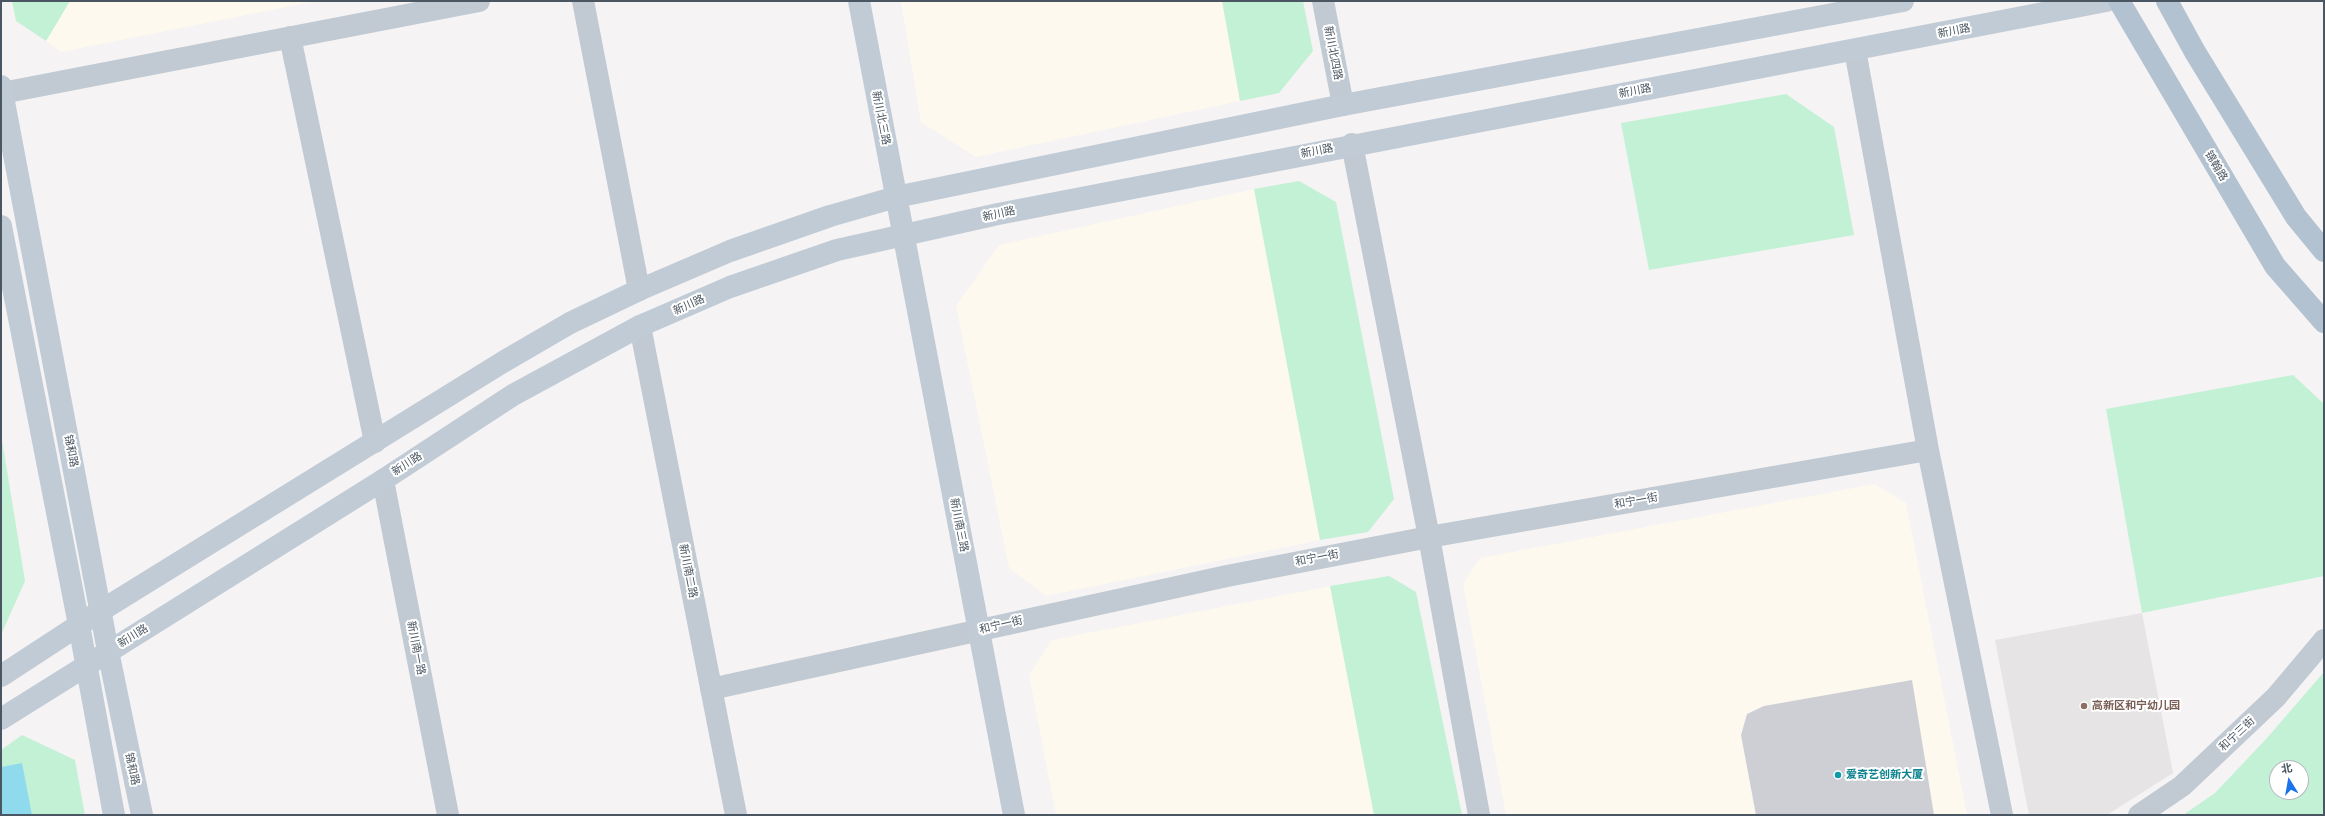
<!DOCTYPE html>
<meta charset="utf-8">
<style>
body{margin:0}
#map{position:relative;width:2325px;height:816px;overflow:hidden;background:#f5f3f3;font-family:Raleway,"Noto Sans SC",sans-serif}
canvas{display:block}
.frame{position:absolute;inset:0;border:2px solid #4a5661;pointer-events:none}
.north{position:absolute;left:2269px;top:760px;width:40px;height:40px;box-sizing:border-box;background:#fff;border:1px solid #b7bbc0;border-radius:50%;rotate:349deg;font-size:11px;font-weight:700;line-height:16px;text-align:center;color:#4a5661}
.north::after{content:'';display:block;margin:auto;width:14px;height:18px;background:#1a73e8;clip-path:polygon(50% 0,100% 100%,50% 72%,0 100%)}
</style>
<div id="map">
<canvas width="2325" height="816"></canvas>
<div class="frame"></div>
<div class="north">北</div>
</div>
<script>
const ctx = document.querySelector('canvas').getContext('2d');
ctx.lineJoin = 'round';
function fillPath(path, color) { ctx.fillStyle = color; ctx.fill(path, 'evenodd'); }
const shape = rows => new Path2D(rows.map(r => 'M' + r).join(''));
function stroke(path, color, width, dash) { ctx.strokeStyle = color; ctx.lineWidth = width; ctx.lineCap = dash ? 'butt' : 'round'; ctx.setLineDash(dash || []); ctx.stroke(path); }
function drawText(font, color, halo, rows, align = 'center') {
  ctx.font = font + ' Raleway,"Noto Sans SC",sans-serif'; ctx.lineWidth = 4; ctx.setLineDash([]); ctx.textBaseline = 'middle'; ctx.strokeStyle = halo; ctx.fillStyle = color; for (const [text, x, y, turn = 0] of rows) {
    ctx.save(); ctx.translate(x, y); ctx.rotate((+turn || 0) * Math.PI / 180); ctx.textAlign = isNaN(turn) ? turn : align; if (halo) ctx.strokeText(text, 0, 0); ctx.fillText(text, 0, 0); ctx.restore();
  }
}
fillPath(shape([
 [70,1,316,1,61,52,46,41],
 [901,1,1222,1,1240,101,976,157,921,122],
 [1254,189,1320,540,1046,596,1009,568,956,306,999,245],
 [1875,484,1906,503,1967,815,1506,815,1463,584,1480,558],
 [1330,586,1374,815,1056,815,1029,675,1052,640]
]), '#fdf9ef');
fillPath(shape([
 [2142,613,2173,773,2107,815,2029,815,1995,640]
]), '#e6e4e5');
fillPath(shape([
 [12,1,70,1,46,41,16,21],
 [1222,1,1303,1,1313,51,1279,93,1240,101],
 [1786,94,1834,127,1854,235,1649,270,1621,123],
 [1299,181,1336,202,1394,499,1368,532,1320,540,1254,189],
 [2293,375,2324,404,2324,576,2142,613,2106,409],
 [1,434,25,581,1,635],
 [1389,576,1416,592,1462,815,1374,815,1330,586],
 [2324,672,2324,815,2183,815,2215,793,2267,738],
 [2277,768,2301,768,2301,792,2277,792],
 [22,735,75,760,85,815,1,815,1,750]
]), '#c3f1d5');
fillPath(shape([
 [22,763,32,815,1,815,1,767]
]), '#90daee');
fillPath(shape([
 [1912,680,1934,815,1756,815,1741,735,1747,714,1764,706]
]), '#cdcfd5');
stroke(shape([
 [583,1,639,290],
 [1323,1,1343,105],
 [290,37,375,442],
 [1855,50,1928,450,2002,815],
 [2,93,479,1],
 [1352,144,1429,537,1479,815],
 [640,326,736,815],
 [383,480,448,815],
 [711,689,1227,576,1429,537,1928,450],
 [2139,815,2182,786,2276,697,2324,640]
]), '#c1cad2', 22);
stroke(shape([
 [859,1,1014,815],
 [1,86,108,651,142,815],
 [1,226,79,625,114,815],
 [1,676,102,610,503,362,570,323,639,290,730,251,830,216,896,197,1343,105,1903,1],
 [1,719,383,480,513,395,640,326,730,287,837,250,998,214,2106,1]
]), '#c1cbd6', 22);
stroke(shape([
 [2119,1,2275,266,2324,322],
 [2167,1,2195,52,2296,217,2324,251]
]), '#b3c2d1', 22);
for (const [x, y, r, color] of [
 [2084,706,4,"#8d6e63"],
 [1838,775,4,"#0f9aa8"]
]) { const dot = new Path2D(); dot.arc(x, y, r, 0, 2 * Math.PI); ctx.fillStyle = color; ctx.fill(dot); stroke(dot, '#fff', 1.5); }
drawText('11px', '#4a5661', '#fff', [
 ["新川路",1954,31,-11],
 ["新川北四路",1333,53,79],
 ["新川路",1635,91,-11],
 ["新川北三路",881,118,79],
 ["新川路",1317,151,-11],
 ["锦翰路",2216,166,59],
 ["新川路",999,214,-12],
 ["新川路",689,305,-24],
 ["锦和路",71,451,79],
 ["新川路",407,464,-33],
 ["和宁一街",1636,501,-10],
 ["新川南三路",959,525,79],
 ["和宁一街",1317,558,-11],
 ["新川南二路",688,571,79],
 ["和宁一街",1001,625,-13],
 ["新川路",133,636,-32],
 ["新川南一路",416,648,79],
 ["和宁三街",2237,734,-43],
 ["锦和路",132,769,78]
]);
drawText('bold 11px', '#785e54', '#fff', [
 ["高新区和宁幼儿园",2092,706]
], 'left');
drawText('bold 11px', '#0d838f', '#fff', [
 ["爱奇艺创新大厦",1846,775]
], 'left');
</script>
